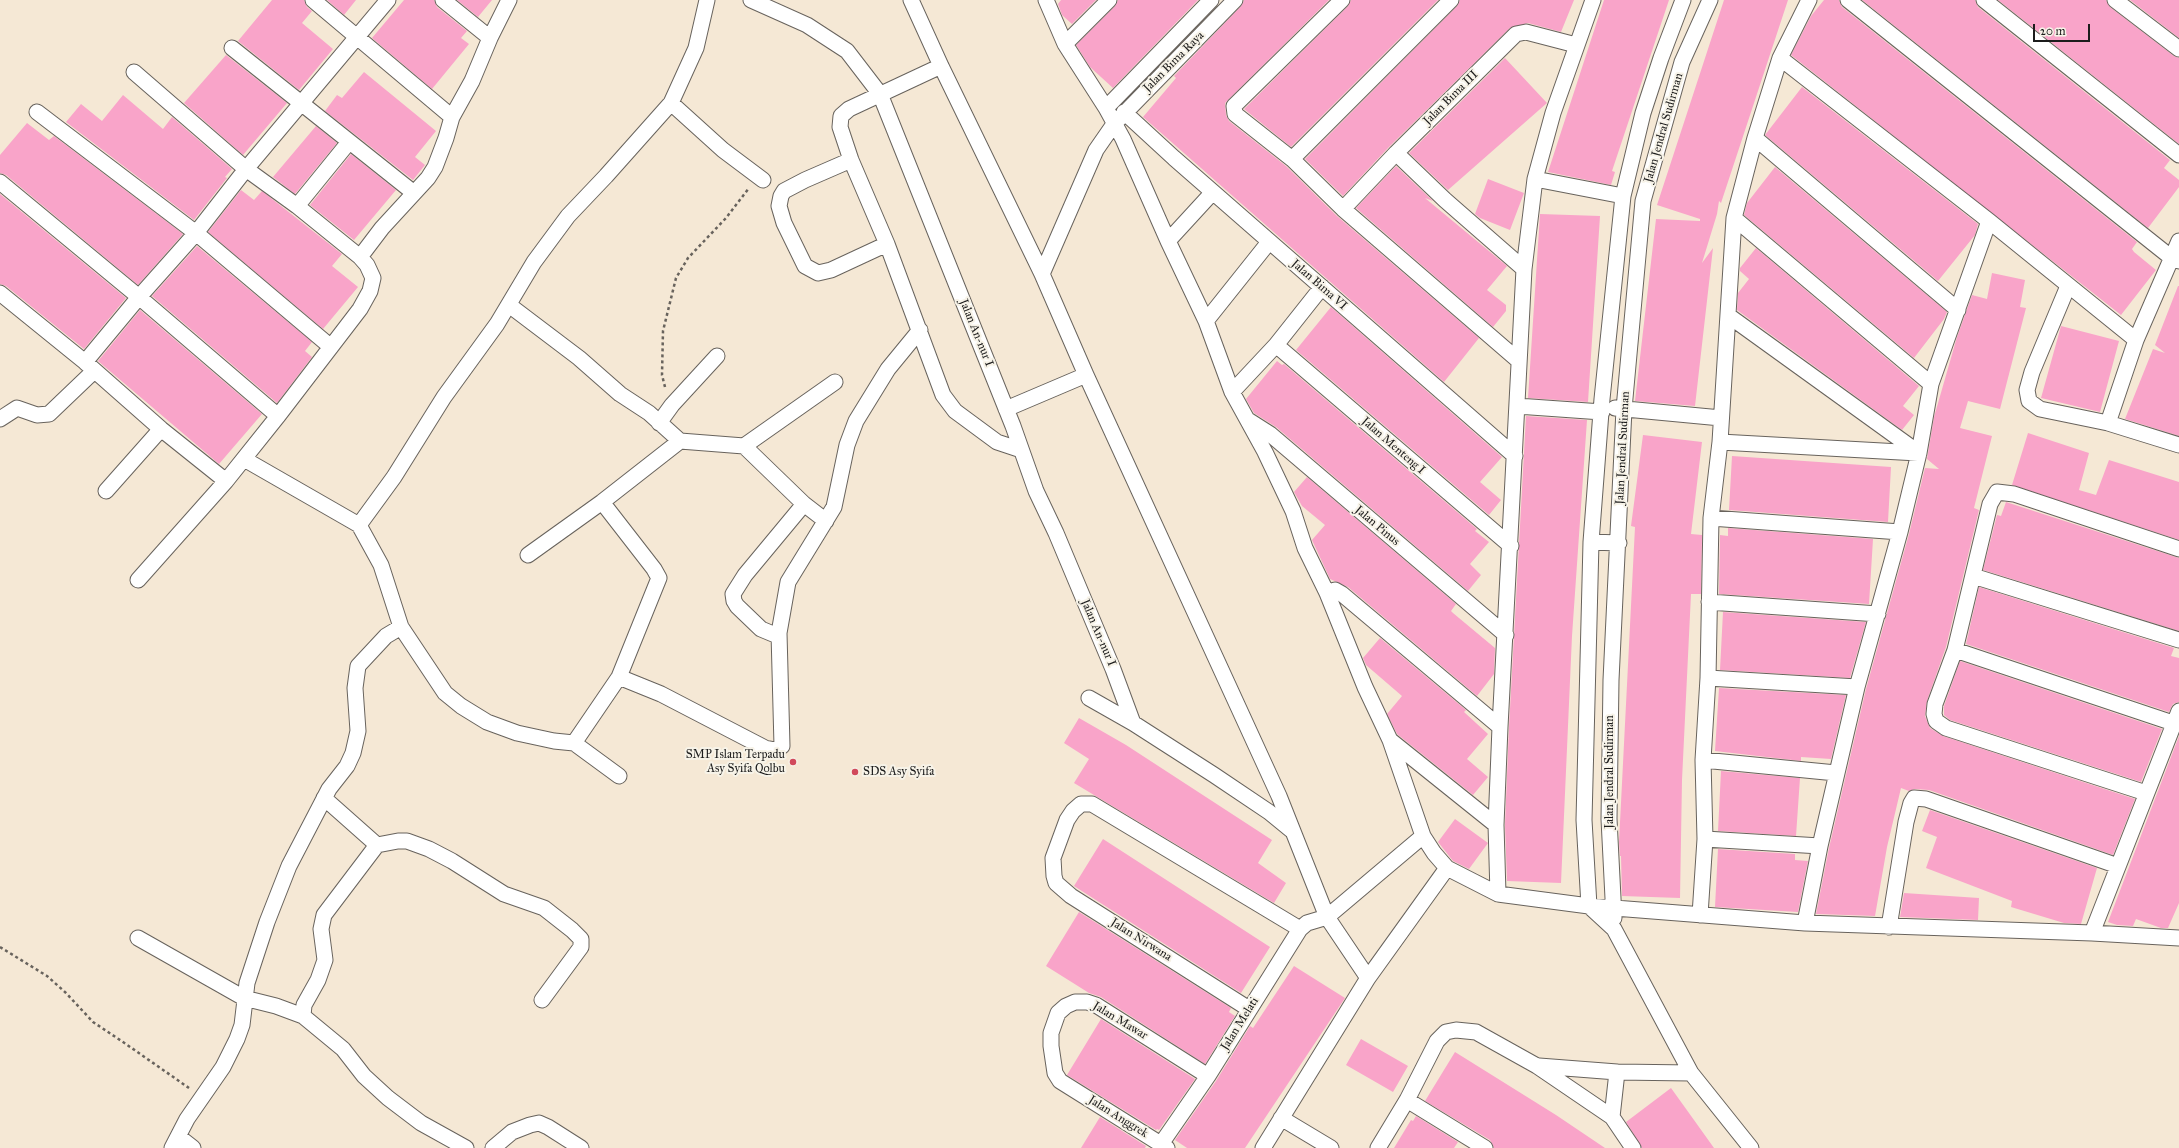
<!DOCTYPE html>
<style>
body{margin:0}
#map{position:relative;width:2179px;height:1148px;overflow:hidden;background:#f5e8d5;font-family:"IM FELL Great Primer",serif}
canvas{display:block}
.scale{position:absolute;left:2033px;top:24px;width:57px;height:18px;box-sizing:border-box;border:2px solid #1c1c1c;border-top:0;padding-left:5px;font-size:12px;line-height:14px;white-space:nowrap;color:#1c1c1c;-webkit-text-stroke:3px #f7f3e8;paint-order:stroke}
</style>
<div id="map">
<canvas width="2179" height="1148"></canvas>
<div class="scale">20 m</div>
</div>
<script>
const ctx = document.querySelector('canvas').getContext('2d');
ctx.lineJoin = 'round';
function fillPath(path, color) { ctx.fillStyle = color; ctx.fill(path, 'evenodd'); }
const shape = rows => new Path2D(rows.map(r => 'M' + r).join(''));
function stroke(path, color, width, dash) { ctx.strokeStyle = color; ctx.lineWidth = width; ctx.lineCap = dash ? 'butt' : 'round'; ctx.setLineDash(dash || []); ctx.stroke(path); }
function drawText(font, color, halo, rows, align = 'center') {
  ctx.font = font + ' "IM FELL Great Primer",serif'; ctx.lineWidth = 4; ctx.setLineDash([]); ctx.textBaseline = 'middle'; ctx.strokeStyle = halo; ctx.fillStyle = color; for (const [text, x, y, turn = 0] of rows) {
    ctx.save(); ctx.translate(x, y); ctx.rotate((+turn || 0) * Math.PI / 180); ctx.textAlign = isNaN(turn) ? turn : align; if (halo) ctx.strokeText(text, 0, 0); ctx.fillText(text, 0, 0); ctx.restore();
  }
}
fillPath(shape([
 [272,0,304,0,307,7,312,11,302,23,333,49,299,90,238,41],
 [327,0,356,0,344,15],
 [404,0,434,0,437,7,467,31,461,38,469,44,432,89,372,38],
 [457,0,492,0,478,17],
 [1061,0,1096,0,1072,24,1062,15,1058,4],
 [1118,0,1198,0,1113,88,1090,67,1076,45,1115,6],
 [1244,0,1329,0,1228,100,1225,103,1226,115,1229,121,1286,166,1337,216,1479,338,1444,382,1143,117,1176,78,1174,76,1241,6],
 [1351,0,1438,0,1291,147,1244,109,1348,6],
 [1460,0,1574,0,1561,32,1528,23,1510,28,1389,147,1343,196,1305,159,1457,6],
 [1604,0,1669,0,1612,171,1615,172,1611,185,1548,172],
 [1724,0,1788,0,1721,203,1719,201,1717,214,1702,263,1713,248,1695,406,1635,401,1656,219,1700,221,1700,219,1657,205],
 [1824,0,1839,0,1842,7,2137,242,2132,249,2134,252,2156,270,2121,315,1791,55,1811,16],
 [1862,0,1975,0,1978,7,2170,160,2164,168,2179,180,2179,187,2148,228],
 [1998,0,2106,0,2110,7,2174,56,2179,58,2179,144],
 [2130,0,2179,0,2179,38],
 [226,55,287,103,243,155,184,103],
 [1505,58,1547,103,1448,190,1409,153],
 [364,72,436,131,415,157,425,165,413,180,325,111,337,95,342,98],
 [1802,87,1978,224,1975,235,1938,281,1765,135],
 [123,95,163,129,172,117,232,169,225,177,227,178,194,220,66,122,81,104,102,121],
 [27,123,49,140,54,136,183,234,138,285,6,175,0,173,0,155],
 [316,126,337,143,295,194,273,177],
 [351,154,396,190,354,240,310,205],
 [1396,166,1433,201,1425,198,1507,266,1487,290,1506,305,1506,311,1493,327,1356,208],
 [1775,167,1947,312,1944,319,1914,358,1744,215,1747,203],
 [1488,179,1524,193,1510,230,1480,218,1475,214],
 [241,190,254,200,262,191,342,254,332,266,358,287,323,329,208,232],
 [0,194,126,298,84,349,6,286,0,284],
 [1540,214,1600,216,1588,402,1528,398],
 [197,246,312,342,305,351,312,357,277,403,152,296],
 [1756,248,1919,386,1903,406,1914,415,1902,430,1737,310,1738,293,1749,279,1740,271,1740,268],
 [1992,273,2025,280,2020,307,2026,308,2000,409,1968,401,1960,428,1992,436,1974,508,1979,510,1946,647,1927,701,1925,716,1930,728,1943,736,2135,799,2113,855,1929,790,1915,789,1909,791,1901,788,1887,847,1875,916,1816,914,1829,848,1866,689,1909,534,1925,468,1939,469,1927,459,1934,417,1957,337,1972,295,1987,299],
 [2178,286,2179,286,2179,436,2125,419,2153,349,2165,353,2155,345],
 [1331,307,1502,457,1480,482,1501,500,1489,515,1296,350],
 [140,310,262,414,219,464,98,361],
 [2061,326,2119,341,2100,412,2041,398],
 [1277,361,1282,365,1284,364,1477,529,1475,531,1489,542,1470,564,1481,575,1468,591,1276,427,1254,413,1246,399],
 [1526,416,1587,420,1572,636,1561,883,1507,881,1505,825,1509,727],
 [2028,433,2089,453,2079,490,2096,495,2109,460,2179,482,2179,540,2012,485],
 [1643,435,1702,442,1691,534,1702,535,1701,594,1691,594,1682,780,1680,898,1622,896,1621,856,1620,856,1619,842,1635,527,1631,526],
 [1732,456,1891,467,1888,522,1729,510],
 [1307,477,1456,604,1451,611,1453,613,1495,648,1494,674,1477,696,1348,587,1330,579,1312,540,1325,525,1302,506,1294,492],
 [2006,502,2179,558,2179,631,1983,570,1997,515,2001,516],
 [1728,528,1873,539,1869,604,1719,594,1720,535,1728,536],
 [1979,587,2174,648,2171,656,2179,658,2179,702,2173,704,2169,712,1966,644],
 [1723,612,1866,622,1850,678,1720,670],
 [1380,638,1466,710,1464,712,1488,734,1467,759,1488,777,1473,795,1397,734,1387,714,1402,696,1366,665,1363,658],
 [1960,661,2162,729,2141,782,1950,720,1944,715,1944,706],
 [1719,688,1846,695,1831,759,1801,757,1801,761,1715,751],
 [1079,718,1126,745,1272,840,1258,863,1286,883,1274,903,1074,783,1089,759,1064,743],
 [2179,736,2179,903,2168,928,2161,928,2136,919,2133,926,2117,925,2108,922],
 [1721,771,1800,778,1796,836,1718,831],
 [1930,810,2097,868,2081,924,2064,923,2011,907,2012,901,1926,868,1937,837,1922,831],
 [1455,819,1488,843,1469,869,1453,861,1438,842],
 [1103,839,1270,947,1241,993,1074,886],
 [1718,849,1795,854,1795,860,1808,861,1798,912,1715,907],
 [1904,893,1979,898,1978,920,1900,917],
 [1079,912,1231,1008,1229,1012,1235,1016,1205,1064,1101,997,1089,993,1046,966],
 [1294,966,1345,998,1245,1148,1187,1148,1175,1140,1216,1081,1250,1026,1253,1028],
 [1101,1019,1195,1079,1159,1130,1157,1129,1156,1130,1067,1075],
 [1361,1039,1408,1066,1393,1092,1346,1065],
 [1455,1052,1556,1115,1605,1148,1494,1148,1490,1140,1425,1101],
 [1671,1088,1694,1120,1714,1148,1642,1148,1626,1122],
 [1416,1116,1458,1142,1454,1148,1394,1148,1411,1120,1413,1121],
 [1100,1117,1146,1146,1145,1148,1081,1148]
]), '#f9a4c9');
const minor = shape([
 [313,0,452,117],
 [443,0,490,38],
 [751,0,807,25,847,51,880,94,1013,426,1036,491,1056,533,1113,669,1133,723],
 [911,0,941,66,1042,274,1086,375,1279,796,1327,917,1368,978],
 [1046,0,1065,44,1106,108,1123,139,1168,241,1206,321,1232,392,1265,452,1293,511,1305,548,1327,593,1365,687,1390,740,1423,836,1434,853,1447,868,1498,894,1589,906,1805,923,2092,933,2179,938],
 [1342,0,1236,104,1234,106,1235,114,1292,159,1343,209,1519,361],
 [1683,0,1661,58,1643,113,1623,196,1602,399,1591,542,1584,820,1589,906,1614,929,1691,1073,1751,1148],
 [1848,0,2173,259,2179,261],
 [1984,0,2179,155],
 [2115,0,2179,49],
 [1065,44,1109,0],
 [232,48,414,193],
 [1780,58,1989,221,2136,340],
 [941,66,849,109,841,116,840,127,851,160,887,244,943,395,955,411,997,442,1021,450],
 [134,72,246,169,297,206,360,257,367,265,373,278,370,291,360,309,278,416,226,481,138,580],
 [671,103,723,150,763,180],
 [1106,108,1211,0],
 [37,112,196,233,331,347],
 [1124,112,1174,158,1515,456],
 [1755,138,1958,310],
 [1396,153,1445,200,1524,269],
 [1292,159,1451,0],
 [851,160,805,180,784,191,781,196,779,206,784,223,805,266,818,273,831,270,887,244],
 [1535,179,1623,196],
 [0,182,139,297,278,416],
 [297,206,349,142],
 [1343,209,1396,153,1516,34,1526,32,1576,45],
 [1734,218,1931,384],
 [1168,241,1213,192],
 [360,257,382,228,428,178,435,167,446,138,452,117,472,81,490,38,509,0],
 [1042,274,1096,150,1114,124,1235,0],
 [2068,286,2032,372,2027,390,2029,401,2040,409,2108,423,2179,445],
 [0,293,85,362,161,429,226,481],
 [509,305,579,358,620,394,649,413,680,441,744,446,804,504,826,521],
 [1729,316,1919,453],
 [1206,321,1269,242],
 [1276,345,1511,546],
 [85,362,139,297,196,233,246,169,388,0],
 [1232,392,1276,345,1322,287],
 [1517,406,1602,412],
 [1615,408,1721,418],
 [1006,409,1086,375],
 [0,419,17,408,37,415,49,414,94,371],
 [1248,420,1270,434,1506,635],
 [659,423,672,405,717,356],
 [2108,423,2136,340,2179,241],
 [1720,442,1918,453],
 [744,446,835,382],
 [244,459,359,525],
 [106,491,161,429],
 [602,502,654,569,659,578,619,677],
 [1711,518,1900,532],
 [1591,542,1619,543],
 [528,555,602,502,680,441],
 [1973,576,2179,640],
 [1327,593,1335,590,1342,594,1500,727],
 [1709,602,1878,614],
 [401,627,445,693,461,706,487,722,517,733,554,741,574,743,619,776],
 [779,633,773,634,761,629,737,606,734,601,733,594,745,575,804,504],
 [1955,650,2173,723],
 [1708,678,1857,687],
 [1089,698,1133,723,1214,775,1269,812,1291,830],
 [1390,740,1496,825],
 [574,743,619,677,661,694,765,748,775,750,782,746,779,633,788,582,834,507,847,445,856,421,888,369,920,330],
 [1703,760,1836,773],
 [2146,793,1946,728,1936,721,1934,714,1935,704,1955,650,1990,504,1997,492,2014,494,2179,549],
 [324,798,377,845,398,841,407,841,429,849,452,861,504,894,544,908,572,930,581,939,581,947,542,1000],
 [1705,839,1820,846],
 [377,845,324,915,321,929,325,960,318,980,304,1005,303,1016,343,1049,364,1076,388,1098,421,1123,466,1148],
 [1498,894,1496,825,1500,727,1524,269,1535,179,1553,113,1593,0],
 [1700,915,1705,839,1703,760,1708,678,1711,518,1720,442,1734,218,1755,138,1780,58,1809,0],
 [1614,918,1609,819,1611,680,1624,409,1643,201,1682,62,1710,0],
 [1805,923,1820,846,1857,687,1900,532,1919,453,1931,384,1989,221],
 [1889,927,1906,822,1911,803,1914,798,1926,799,2118,866],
 [2092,933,2179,711],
 [138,938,244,998,276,1006,303,1016],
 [1249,1009,1071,896,1056,883,1054,876,1053,858,1067,820,1073,811,1081,804,1092,804,1300,929],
 [1539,1066,1617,1072,1691,1073],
 [1407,1100,1485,1148],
 [1612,1117,1617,1072],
 [1281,1118,1331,1148],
 [179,1137,193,1148],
 [1161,1144,1208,1076,1300,929,1307,923,1327,917,1423,836],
 [172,1148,187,1119,223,1067,237,1039,242,1025,247,983,267,922,289,866,329,789,347,766,353,753,358,731,355,688,358,666,386,636,401,627,381,565,359,525,394,477,444,397,497,324,534,262,568,216,606,176,671,103,696,48,707,0],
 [493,1148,512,1132,530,1125,539,1123,548,1127,581,1148],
 [1167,1148,1060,1081,1055,1073,1051,1046,1051,1033,1058,1013,1066,1006,1075,1002,1087,1002,1096,1005,1208,1076],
 [1263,1148,1368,978,1447,868],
 [1378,1148,1407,1100,1437,1041,1446,1032,1456,1030,1476,1032,1537,1066,1612,1117,1633,1148]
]);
stroke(minor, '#68635d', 17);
stroke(shape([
 [665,387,662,375,663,331,676,278,688,258,726,218,749,188],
 [0,947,47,976,66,993,93,1022,123,1042,189,1088]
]), '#68635d', 2.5, [3, 3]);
stroke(minor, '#fff', 15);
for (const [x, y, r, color] of [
 [793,762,4,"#d1495b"],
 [855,772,4,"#d1495b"]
]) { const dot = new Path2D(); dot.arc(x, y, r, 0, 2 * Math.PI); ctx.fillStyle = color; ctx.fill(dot); stroke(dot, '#f7f3e8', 1.5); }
drawText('12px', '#1c1c1c', '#f7f3e8', [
 ["Jalan Bima Raya",1174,62,-45],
 ["Jalan Bima III",1451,98,-45],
 ["Jalan Jendral Sudirman",1664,128,-74],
 ["Jalan Bima VI",1319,285,41],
 ["Jalan An-nur I",976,333,68],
 ["Jalan Menteng I",1393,446,41],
 ["Jalan Jendral Sudirman",1623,448,-87],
 ["Jalan Pinus",1377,526,40],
 ["Jalan An-nur I",1098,633,67],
 ["Jalan Jendral Sudirman",1610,772,-90],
 ["Jalan Nirwana",1141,940,32],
 ["Jalan Mawar",1120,1021,31],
 ["Jalan Melati",1240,1024,-58],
 ["Jalan Anggrek",1118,1117,32]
]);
drawText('12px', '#1c1c1c', '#f7f3e8', [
 ["SMP Islam Terpadu",785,755],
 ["Asy Syifa Qolbu",785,769],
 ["SDS Asy Syifa",863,772,"left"]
], 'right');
</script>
